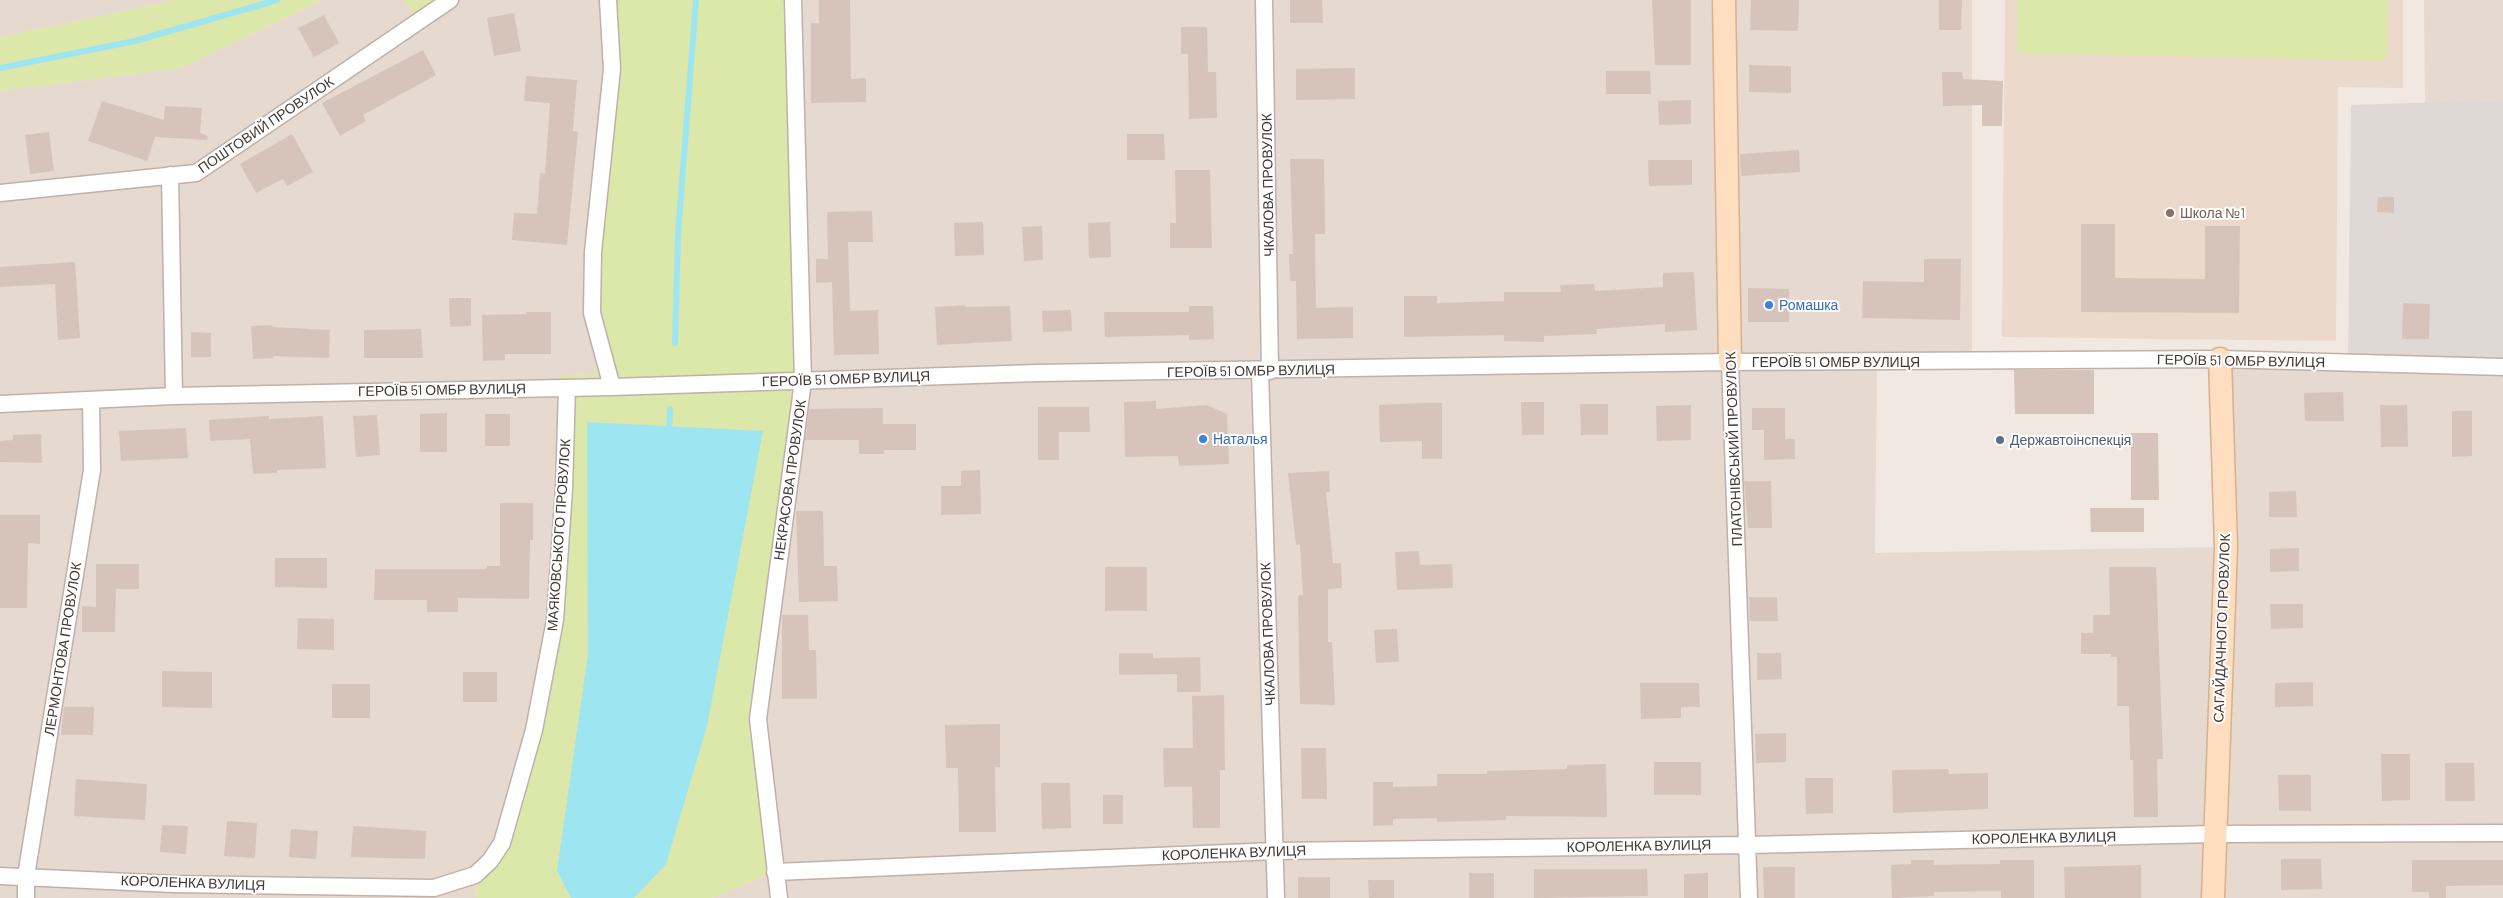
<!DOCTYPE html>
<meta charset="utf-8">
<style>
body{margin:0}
canvas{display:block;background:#f1e8e2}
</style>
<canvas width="2503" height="898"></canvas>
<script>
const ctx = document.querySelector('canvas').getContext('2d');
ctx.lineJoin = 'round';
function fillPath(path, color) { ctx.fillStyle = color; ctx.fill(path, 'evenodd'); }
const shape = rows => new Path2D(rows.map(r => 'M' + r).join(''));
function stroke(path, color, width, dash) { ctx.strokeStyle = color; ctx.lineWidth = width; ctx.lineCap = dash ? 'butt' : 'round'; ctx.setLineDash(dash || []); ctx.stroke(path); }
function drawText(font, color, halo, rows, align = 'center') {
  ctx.font = font + ' Barlow,sans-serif'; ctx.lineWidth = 4; ctx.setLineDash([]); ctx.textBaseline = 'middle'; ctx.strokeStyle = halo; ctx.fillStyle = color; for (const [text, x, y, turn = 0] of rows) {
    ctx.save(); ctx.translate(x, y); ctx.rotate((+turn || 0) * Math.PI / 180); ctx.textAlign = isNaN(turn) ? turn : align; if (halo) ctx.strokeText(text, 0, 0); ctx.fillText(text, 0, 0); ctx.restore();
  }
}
fillPath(shape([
 [0,0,177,0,0,37],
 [323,0,403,0,421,21,450,0,610,0,595,374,561,375,564,489,555,620,502,843,475,875,476,898,0,898,0,91,181,68],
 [794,0,1972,0,1972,360,1877,360,1875,553,2225,547,2220,359,2503,358,2503,898,712,898,775,872,758,719,803,381,793,336],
 [2424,0,2503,0,2503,100,2425,103]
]), '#e5d9d0');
fillPath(shape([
 [2503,100,2503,358,2348,359,2351,105]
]), '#e0d8d5');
fillPath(shape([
 [2005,0,2403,0,2403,88,2338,87,2336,341,2002,337]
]), '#ebd9cc');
fillPath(shape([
 [177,0,323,0,181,68,0,91,0,37],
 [403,0,450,0,421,21],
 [610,0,794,0,793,336,803,381,758,719,775,872,712,898,476,898,475,875,490,861,534,730,564,489,561,375,595,374],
 [2018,0,2388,0,2387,61,2017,53]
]), '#dce7aa');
fillPath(shape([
 [587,422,763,431,707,726,666,864,634,898,571,898,557,871,588,654]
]), '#9de5f0');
stroke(shape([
 [0,68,135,41,277,0],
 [675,343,678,234,696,0],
 [669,433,670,409]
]), '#9de5f0', 6);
fillPath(shape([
 [819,0,850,0,851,79,866,78,866,102,811,103,811,23,819,23],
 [1290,0,1322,0,1323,23,1290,23],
 [1652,0,1691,0,1691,65,1655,65],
 [1751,0,1799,0,1798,31,1750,30],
 [1939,0,1962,0,1961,30,1939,30],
 [514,13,521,51,494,56,487,18],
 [324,15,339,43,314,57,298,28],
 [1181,27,1207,27,1208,72,1216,72,1217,118,1189,119,1188,54,1181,54],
 [423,50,436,75,363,115,366,121,340,136,322,103],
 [1749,65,1791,66,1791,93,1749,92],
 [1355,68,1355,99,1296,100,1296,69],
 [1606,71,1650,71,1651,94,1606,94],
 [1942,72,1962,72,1963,79,2003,81,2002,126,1982,126,1982,105,1943,106],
 [526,76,577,80,573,131,578,132,567,245,512,240,514,213,537,214,540,173,545,174,550,103,524,101],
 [1691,100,1691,124,1659,125,1658,101],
 [102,101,164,120,165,106,202,108,200,133,208,136,207,140,155,137,147,161,88,141],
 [49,132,54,171,30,174,25,135],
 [292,134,313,172,287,186,283,179,256,193,240,164],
 [1127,134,1164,134,1165,160,1127,160],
 [1799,150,1800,172,1741,176,1740,154],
 [1290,159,1324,159,1325,234,1315,234,1316,308,1353,307,1353,338,1297,339,1296,281,1290,281,1289,254,1293,254],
 [1648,160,1692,160,1692,185,1649,186],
 [1175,170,1210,170,1212,248,1170,248,1170,223,1176,223],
 [2378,197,2394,197,2394,213,2377,212],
 [872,211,873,242,848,242,850,311,878,310,879,354,834,355,832,282,816,283,816,259,828,259,827,212],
 [983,222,984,255,955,256,954,223],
 [1110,222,1111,257,1089,258,1088,223],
 [2081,224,2115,224,2115,278,2205,279,2205,226,2240,226,2239,313,2081,312],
 [1042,226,1043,260,1024,261,1022,227],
 [1924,259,1961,259,1960,320,1862,318,1863,281,1924,282],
 [75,262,80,338,58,340,55,284,0,287,0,267],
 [1694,272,1697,330,1665,332,1665,324,1596,329,1597,334,1544,336,1544,342,1504,341,1504,335,1404,337,1404,296,1437,296,1437,303,1504,301,1504,292,1561,292,1560,285,1594,284,1595,291,1663,287,1663,273],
 [1748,288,1789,289,1789,322,1748,322],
 [449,298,471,298,471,326,450,327],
 [2403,303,2430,304,2429,339,2402,339],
 [965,305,965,307,1010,306,1012,341,937,345,935,307],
 [1189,306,1213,306,1214,339,1189,340,1189,335,1105,337,1104,312,1189,312],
 [1071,310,1072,331,1043,332,1042,311],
 [526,312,551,312,551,354,505,354,505,360,483,361,482,315,526,314],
 [272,325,272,327,330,330,329,358,273,356,273,358,253,359,251,326],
 [421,329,423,358,364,358,364,330],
 [191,332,211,333,211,357,191,357],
 [2014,370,2094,370,2094,414,2015,414],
 [2343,392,2344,421,2305,421,2304,393],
 [1156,401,1156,409,1207,405,1227,414,1229,464,1179,466,1178,456,1125,457,1124,402],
 [1521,402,1544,402,1544,435,1522,435],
 [1421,403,1442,403,1442,459,1422,459,1422,441,1380,442,1379,405],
 [1580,404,1608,404,1608,435,1581,435],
 [1691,405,1691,440,1657,441,1656,406],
 [2380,405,2407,405,2408,447,2381,447],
 [1038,407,1089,407,1090,432,1059,432,1059,460,1038,460],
 [883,408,883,424,916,424,916,450,884,450,884,454,859,454,859,440,805,440,809,409],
 [1752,408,1785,408,1785,439,1795,439,1795,459,1764,460,1764,430,1752,430],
 [2452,411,2472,411,2472,456,2452,457],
 [447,413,447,452,420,452,420,414],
 [485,414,510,414,510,446,485,446],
 [377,415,380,455,356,457,353,416],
 [269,416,269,419,323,416,326,468,277,470,277,473,253,474,250,439,210,441,209,420],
 [186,428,188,458,121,461,119,431],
 [2131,433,2158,433,2159,500,2131,500],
 [41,434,42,463,0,462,0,441,13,440,13,435],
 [980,470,981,514,941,515,941,486,961,486,961,471],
 [1329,471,1330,492,1326,492,1333,563,1341,563,1342,588,1328,589,1328,642,1332,642,1335,705,1300,704,1298,595,1303,595,1300,544,1296,545,1288,473],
 [1744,481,1771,481,1772,528,1748,528],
 [2296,491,2297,517,2269,517,2269,492],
 [500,503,533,503,533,540,530,540,529,599,458,598,458,612,427,612,427,600,374,600,375,569,487,569,487,566,500,566],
 [2090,508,2144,508,2144,532,2091,532],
 [796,511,823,511,824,566,837,566,838,601,799,602],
 [0,515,40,515,40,544,28,543,27,608,0,608],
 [2299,548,2299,571,2270,572,2270,549],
 [1419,551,1420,565,1452,564,1453,588,1397,590,1395,552],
 [275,558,327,558,327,588,275,587],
 [96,564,139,564,139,589,116,589,115,632,82,632,82,606,96,607],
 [1105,567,1147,567,1147,611,1105,611],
 [2109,567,2156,567,2163,759,2157,759,2158,817,2134,817,2133,760,2130,760,2129,706,2117,706,2117,657,2111,657,2111,654,2081,654,2081,633,2093,633,2093,615,2110,615],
 [1749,597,1777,597,1778,621,1750,621],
 [2270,604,2303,604,2303,628,2271,629],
 [782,615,808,615,809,650,816,650,817,699,782,699],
 [298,618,334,619,334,650,297,649],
 [1397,629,1399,662,1376,663,1374,630],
 [1119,653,1153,653,1153,658,1200,657,1201,692,1177,692,1177,674,1119,675],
 [1757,653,1781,653,1782,679,1757,680],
 [162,671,212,672,212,708,162,707],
 [463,672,497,672,497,702,463,702],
 [2313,682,2313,706,2275,707,2275,683],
 [1640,683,1699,683,1700,707,1681,707,1681,718,1641,719],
 [332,684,370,684,370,718,332,718],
 [1224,695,1225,770,1220,770,1220,828,1193,828,1192,787,1164,787,1163,748,1193,748,1192,696],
 [64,707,94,707,93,735,61,735],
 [1000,724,1000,767,995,767,996,832,959,832,958,768,946,768,945,725],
 [1786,733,1786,762,1756,763,1755,734],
 [1301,748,1326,748,1327,799,1302,799],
 [2381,754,2410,754,2410,800,2382,801],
 [1654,762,1701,762,1701,795,1654,795],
 [2445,763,2474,763,2475,801,2445,801],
 [1606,764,1607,817,1506,816,1506,820,1437,822,1437,818,1393,819,1393,825,1373,826,1373,782,1393,782,1393,787,1437,786,1437,774,1487,774,1487,771,1567,769,1567,765],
 [1948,769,1949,774,1988,773,1988,809,1893,813,1892,770],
 [2278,775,2311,775,2311,811,2279,811],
 [1805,778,1833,778,1833,813,1806,814],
 [76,779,147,784,145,820,74,816],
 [1041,783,1070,783,1071,828,1042,829],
 [1103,795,1123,795,1123,824,1103,824],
 [227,821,257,823,255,858,224,856],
 [162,825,188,826,186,854,160,852],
 [353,826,426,831,425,859,351,857],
 [291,829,318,831,316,859,289,857],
 [2281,859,2321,859,2322,889,2281,890],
 [1911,860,1934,860,1934,865,2000,864,2000,860,2034,860,2034,898,2001,898,2001,891,1934,892,1934,896,1892,898,1891,865,1911,864],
 [2412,860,2503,860,2503,885,2446,886,2446,898,2429,898,2429,892,2412,892],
 [2141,865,2141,898,2065,898,2064,867],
 [1763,867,1795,867,1795,898,1764,898],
 [1534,869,1647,869,1648,896,1534,898],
 [1469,873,1494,873,1494,898,1469,898],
 [1708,873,1708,898,1684,898,1684,874],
 [1298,877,1330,877,1330,898,1298,898],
 [1368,880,1394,880,1394,898,1369,898]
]), '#d6c4bb');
const street = shape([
 [608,0,612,69,593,252,592,313,612,387],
 [1264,0,1270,371],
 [170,175,174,396],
 [0,193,196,173,450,0],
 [1730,362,1749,898],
 [1260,371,1276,898],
 [0,404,174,396,612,387,1037,373,1730,362,2220,359,2503,367],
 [775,872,1275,851,1748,845,2215,834,2503,833],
 [0,876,173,884,434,888,475,875,490,861,502,843,534,730,555,620,564,489,567,388],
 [26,898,26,876,92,470,91,400],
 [779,898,758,719,803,381,793,0]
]);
const secondary = shape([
 [1724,0,1730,362],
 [2213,898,2226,547,2220,359]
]);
stroke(street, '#bfb1a8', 19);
stroke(secondary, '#d5b193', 25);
stroke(street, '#fff', 16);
stroke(secondary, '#ffddbf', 22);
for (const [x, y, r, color] of [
 [2170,213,5,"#8d6e63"],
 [1769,305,5,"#3f7fe0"],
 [1203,439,5,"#3f7fe0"],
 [2000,440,5,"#5c6f8a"]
]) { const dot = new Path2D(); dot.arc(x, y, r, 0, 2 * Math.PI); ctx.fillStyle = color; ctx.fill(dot); stroke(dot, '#fff', 2); }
drawText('14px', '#433833', '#fff', [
 ["ПОШТОВИЙ ПРОВУЛОК",266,125,-34],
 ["ЧКАЛОВА ПРОВУЛОК",1268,185,-91],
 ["ГЕРОЇВ 51 ОМБР ВУЛИЦЯ",2241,361,1],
 ["ГЕРОЇВ 51 ОМБР ВУЛИЦЯ",1836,362],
 ["ГЕРОЇВ 51 ОМБР ВУЛИЦЯ",1251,371,-1],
 ["ГЕРОЇВ 51 ОМБР ВУЛИЦЯ",846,379,-2],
 ["ГЕРОЇВ 51 ОМБР ВУЛИЦЯ",442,390,-1],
 ["ПЛАТОНІВСЬКИЙ ПРОВУЛОК",1734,449,-92],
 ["НЕКРАСОВА ПРОВУЛОК",790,480,-82],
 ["МАЯКОВСЬКОГО ПРОВУЛОК",559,535,-86],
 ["САГАЙДАЧНОГО ПРОВУЛОК",2222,628,-88],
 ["ЧКАЛОВА ПРОВУЛОК",1268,634,-92],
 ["ЛЕРМОНТОВА ПРОВУЛОК",63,649,-81],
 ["КОРОЛЕНКА ВУЛИЦЯ",2044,838,-1],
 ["КОРОЛЕНКА ВУЛИЦЯ",1639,846,-1],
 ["КОРОЛЕНКА ВУЛИЦЯ",1234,853,-2],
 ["КОРОЛЕНКА ВУЛИЦЯ",193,883,2]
]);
drawText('14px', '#785e54', '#fff', [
 ["Школа №1",2180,213]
], 'left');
drawText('14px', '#366cbe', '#fff', [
 ["Ромашка",1779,305],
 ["Наталья",1213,439]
], 'left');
drawText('14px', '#4e5e75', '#fff', [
 ["Державтоінспекція",2010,440]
], 'left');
</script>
